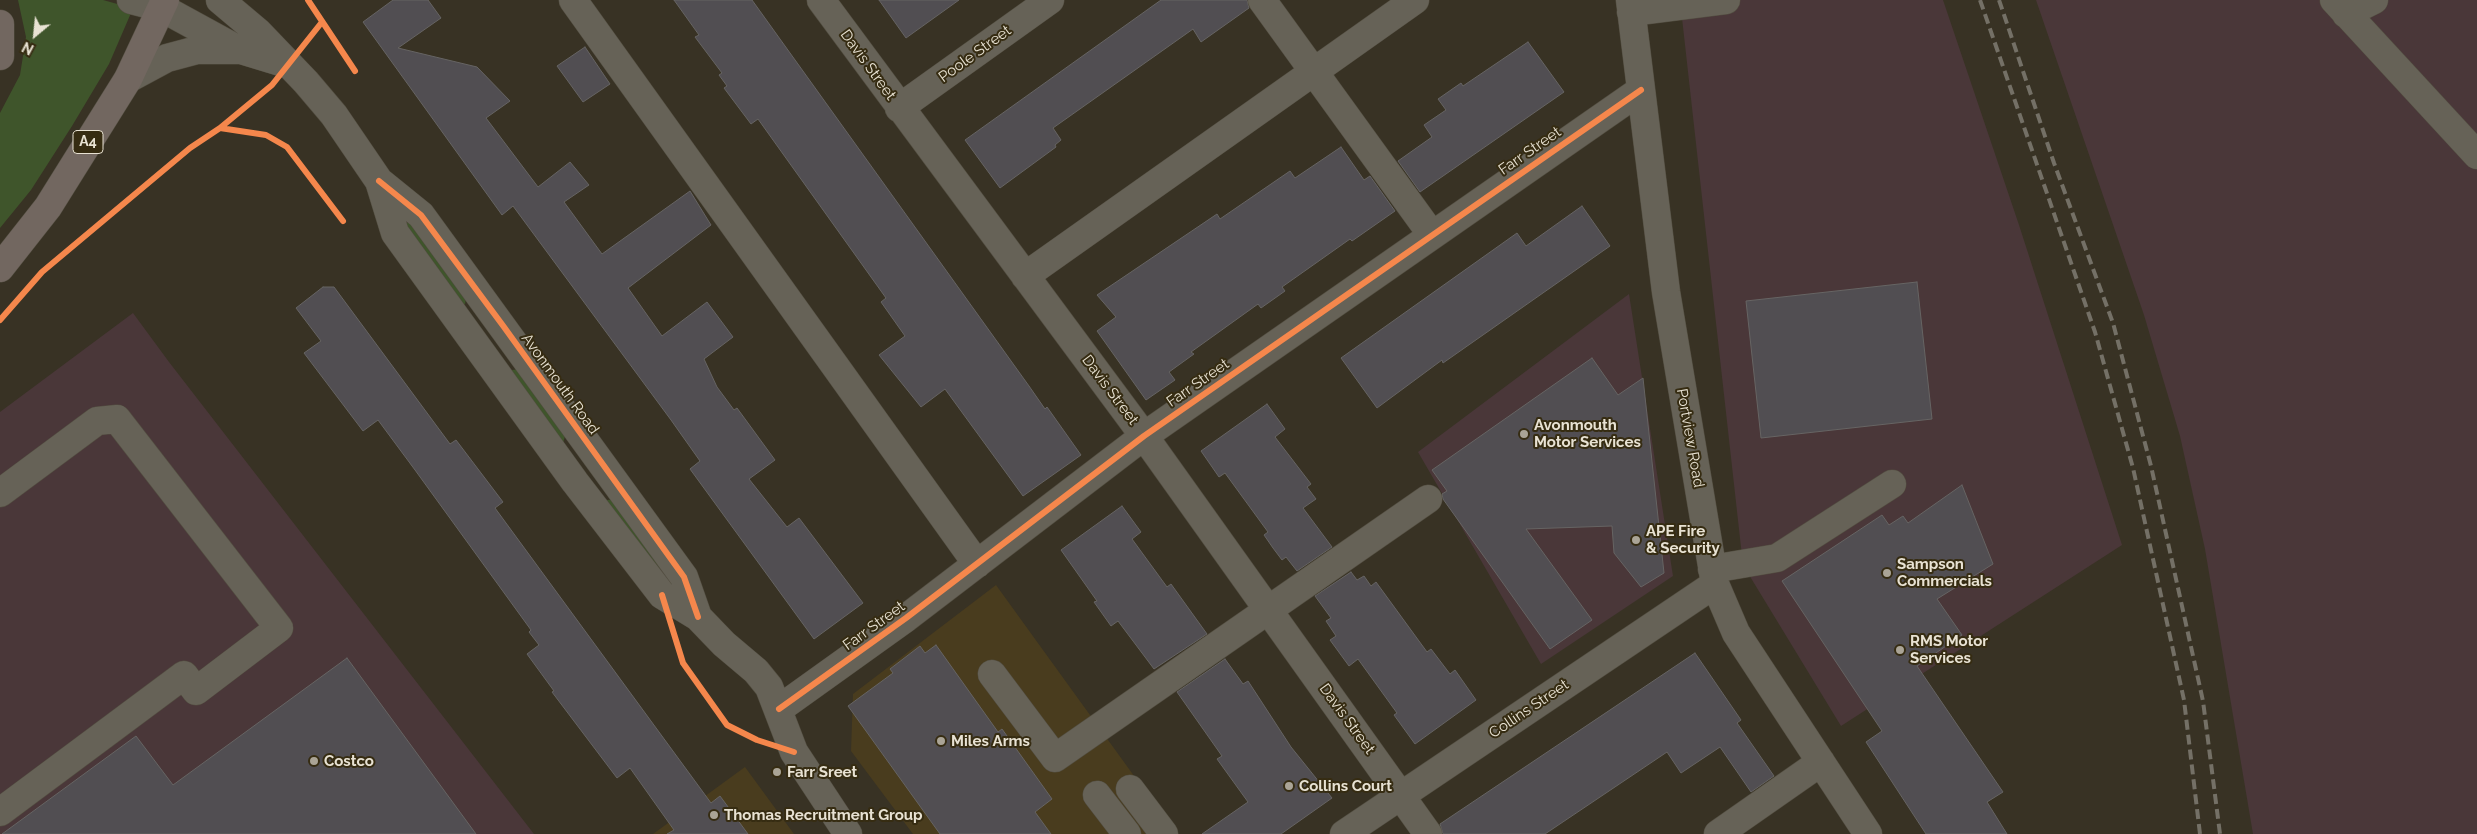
<!DOCTYPE html>
<style>
body{margin:0}
#map{position:relative;width:2477px;height:834px;overflow:hidden;background:#383224;font-family:Raleway,sans-serif}
canvas{display:block}
.north{position:absolute;left:10px;top:10px;width:50px;height:50px;-webkit-text-stroke:4px #362c12;paint-order:stroke;rotate:208deg;font-size:14px;font-weight:700;line-height:20px;text-align:center;color:#e8e2d3}
.north::after{content:'';display:block;margin:auto;width:18px;height:22px;background:#e8e2d3;clip-path:polygon(50% 0,100% 100%,50% 72%,0 100%)}
</style>
<div id="map">
<canvas width="2477" height="834"></canvas>
<div class="north">N</div>
</div>
<script>
const ctx = document.querySelector('canvas').getContext('2d');
ctx.lineJoin = 'round';
function fillPath(path, color) { ctx.fillStyle = color; ctx.fill(path, 'evenodd'); }
const shape = rows => new Path2D(rows.map(r => 'M' + r).join(''));
function stroke(path, color, width, dash) { ctx.strokeStyle = color; ctx.lineWidth = width; ctx.lineCap = dash ? 'butt' : 'round'; ctx.setLineDash(dash || []); ctx.stroke(path); }
function drawText(font, color, halo, rows, align = 'center') {
  ctx.font = font + ' Raleway,sans-serif'; ctx.lineWidth = 4; ctx.setLineDash([]); ctx.textBaseline = 'middle'; ctx.strokeStyle = halo; ctx.fillStyle = color; for (const [text, x, y, turn = 0] of rows) {
    ctx.save(); ctx.translate(x, y); ctx.rotate((+turn || 0) * Math.PI / 180); ctx.textAlign = isNaN(turn) ? turn : align; if (halo) ctx.strokeText(text, 0, 0); ctx.fillText(text, 0, 0); ctx.restore();
  }
}
fillPath(shape([
 [996,585,1176,834,913,834,851,751,853,694],
 [745,767,794,834,653,834]
]), '#493c1e');
fillPath(shape([
 [1680,0,1943,0,2019,225,2122,545,1841,726,1743,565],
 [2036,0,2477,0,2477,834,2253,834,2205,549,2180,436,2144,315],
 [1629,294,1673,576,1541,664,1418,452],
 [133,313,169,362,534,834,0,834,0,412]
]), '#4a3739');
fillPath(shape([
 [18,0,103,0,128,7,131,13,109,64,72,126,31,190,0,228,0,113,20,75,26,37],
 [417,222,467,294,465,304,455,302,404,232,407,223],
 [521,369,566,433,563,443,509,379,512,370],
 [618,499,676,590,666,587,605,509,607,500]
]), '#3f552b');
const building = shape([
 [393,0,428,0,441,18,398,48,477,67,510,101,486,118,538,187,570,162,589,185,564,202,602,254,690,191,711,225,628,288,662,336,707,302,733,337,704,359,717,387,734,410,737,408,775,460,749,479,787,527,799,518,863,603,814,639,690,469,700,461,671,420,513,206,502,215,363,22,393,0],
 [674,0,752,0,1029,386,1045,409,1047,407,1081,455,1023,496,945,389,921,407,879,355,905,336,881,302,886,298,758,119,751,124,724,88,727,86,719,75,722,73,695,37,699,35,674,0],
 [879,0,959,0,906,38,879,0],
 [1161,0,1247,0,1249,8,1201,42,1193,29,1053,128,1061,140,1055,145,1056,147,1000,188,965,140,1161,0],
 [1528,42,1564,92,1420,192,1398,161,1432,137,1424,125,1446,110,1438,99,1461,83,1463,86,1528,42],
 [585,47,610,84,583,102,557,66,585,47],
 [1341,147,1364,180,1370,176,1395,211,1352,241,1350,239,1282,287,1285,291,1261,308,1258,304,1191,352,1194,354,1169,372,1175,380,1146,400,1097,331,1116,317,1097,295,1217,214,1220,219,1290,171,1295,178,1341,147],
 [1582,206,1610,246,1443,363,1442,360,1377,408,1341,358,1517,233,1526,246,1582,206],
 [1917,282,1932,419,1761,438,1746,301,1917,282],
 [323,287,334,287,450,444,456,440,503,502,495,508,711,803,720,796,748,834,667,834,674,830,630,768,617,778,552,692,554,691,527,654,539,645,529,632,531,630,415,470,378,420,363,431,304,353,321,341,296,308,323,287],
 [1592,358,1618,395,1643,378,1664,573,1641,587,1614,553,1612,526,1526,529,1592,620,1550,649,1443,499,1442,494,1447,491,1432,470,1592,358],
 [1267,404,1285,429,1275,437,1311,484,1307,487,1316,499,1303,508,1332,547,1297,571,1286,557,1282,560,1273,548,1264,535,1268,532,1225,473,1219,477,1201,451,1267,404],
 [1962,485,1993,564,1937,599,1962,635,1917,666,2003,792,1987,802,2007,834,1926,834,1866,742,1882,731,1782,581,1882,515,1889,525,1903,516,1908,523,1962,485],
 [1122,506,1141,532,1132,539,1167,587,1171,584,1207,634,1154,669,1118,621,1111,626,1094,602,1097,601,1061,550,1122,506],
 [1351,572,1357,580,1364,576,1371,586,1376,582,1427,652,1431,649,1450,674,1455,670,1476,700,1415,744,1394,715,1397,713,1358,659,1349,666,1330,640,1336,636,1326,621,1331,618,1315,596,1351,572],
 [936,645,998,732,1002,729,1052,799,1035,812,1051,834,940,834,848,706,893,673,890,669,920,646,925,653,936,645],
 [1695,653,1741,720,1737,723,1774,776,1751,792,1720,747,1681,773,1667,752,1545,834,1443,834,1440,824,1695,653],
 [347,658,476,834,2,834,136,736,173,785,347,658],
 [1225,659,1243,684,1248,681,1291,747,1332,798,1281,834,1202,834,1248,802,1217,759,1222,756,1177,692,1225,659]
]);
fillPath(building, '#514e52');
stroke(building, '#666463', 1);
const minor = shape([
 [131,0,162,8,237,49],
 [220,0,258,32,306,82,334,115,379,181,421,215,684,577,698,617],
 [573,0,977,564],
 [821,0,1144,436,1428,834],
 [1262,0,1432,235],
 [1630,0,1666,292,1715,584,1736,633,1868,834],
 [2334,0,2477,155],
 [1631,12,1726,0],
 [2346,14,2374,0],
 [128,79,167,58,197,50,241,50,287,64],
 [899,108,1050,0],
 [379,181,395,233,575,482,662,595,698,617,724,644,756,671,769,687,794,752,848,834],
 [1025,276,1415,0],
 [0,493,97,421,117,419,279,628,196,691,184,675,0,812],
 [1712,569,1777,558,1892,484],
 [992,674,1055,758,1428,499],
 [779,709,906,618,1144,436,1641,90],
 [1130,789,1164,834],
 [1097,795,1127,834],
 [1344,834,1715,584],
 [1718,834,1821,762]
]);
const highway = shape([
 [0,24,0,56],
 [0,268,48,207,128,79,165,0]
]);
stroke(minor, '#534e41', 29);
stroke(highway, '#534e41', 29);
stroke(minor, '#666257', 28);
stroke(highway, '#726760', 28);
stroke(shape([
 [1980,0,2095,332,2133,468,2184,700,2200,834],
 [1999,0,2054,163,2113,323,2151,466,2203,701,2220,834]
]), '#747066', 4, [10, 5]);
stroke(shape([
 [308,0,355,71],
 [220,128,272,85,322,22],
 [379,181,421,215,504,327,684,577,698,617],
 [0,320,42,272,190,148,220,128,266,135,287,147,343,221],
 [662,595,683,663,727,725,757,740,794,752],
 [779,709,906,618,1144,436,1641,90]
]), '#f5874c', 6);
for (const [x, y, r, color] of [
 [1524,434,5,"#aaa496"],
 [1636,540,5,"#aaa496"],
 [1887,573,5,"#aaa496"],
 [1900,650,5,"#aaa496"],
 [941,741,5,"#aaa496"],
 [314,761,5,"#aaa496"],
 [777,772,5,"#aaa496"],
 [1289,786,5,"#aaa496"],
 [714,815,5,"#aaa496"]
]) { const dot = new Path2D(); dot.arc(x, y, r, 0, 2 * Math.PI); ctx.fillStyle = color; ctx.fill(dot); stroke(dot, '#362c12', 2); }
for (const [x, y, w] of [
 [88,142,30]
]) { const box = new Path2D(); box.roundRect(x - w / 2, y - 11.5, w, 23, 4); ctx.fillStyle = '#362c12'; ctx.fill(box); stroke(box, '#e8e2d3', 1); }
drawText('bold 14px', '#e8e2d3', null, [
 ["A4",88,142]
]);
drawText('15px', '#e8e2d3', '#362c12', [
 ["Poole Street",975,54,-36],
 ["Davis Street",868,65,54],
 ["Farr Street",1530,151,-35],
 ["Farr Street",1198,383,-35],
 ["Avonmouth Road",560,384,54],
 ["Davis Street",1110,390,53],
 ["Portview Road",1690,438,80],
 ["Farr Street",874,626,-36],
 ["Collins Street",1529,709,-34],
 ["Davis Street",1347,719,54]
]);
drawText('bold 15px', '#e8e2d3', '#362c12', [
 ["Avonmouth",1534,425],
 ["Motor Services",1534,442],
 ["APE Fire",1646,531],
 ["& Security",1646,548],
 ["Sampson",1897,564],
 ["Commercials",1897,581],
 ["RMS Motor",1910,641],
 ["Services",1910,658],
 ["Miles Arms",951,741],
 ["Costco",324,761],
 ["Farr Sreet",787,772],
 ["Collins Court",1299,786],
 ["Thomas Recruitment Group",724,815]
], 'left');
</script>
